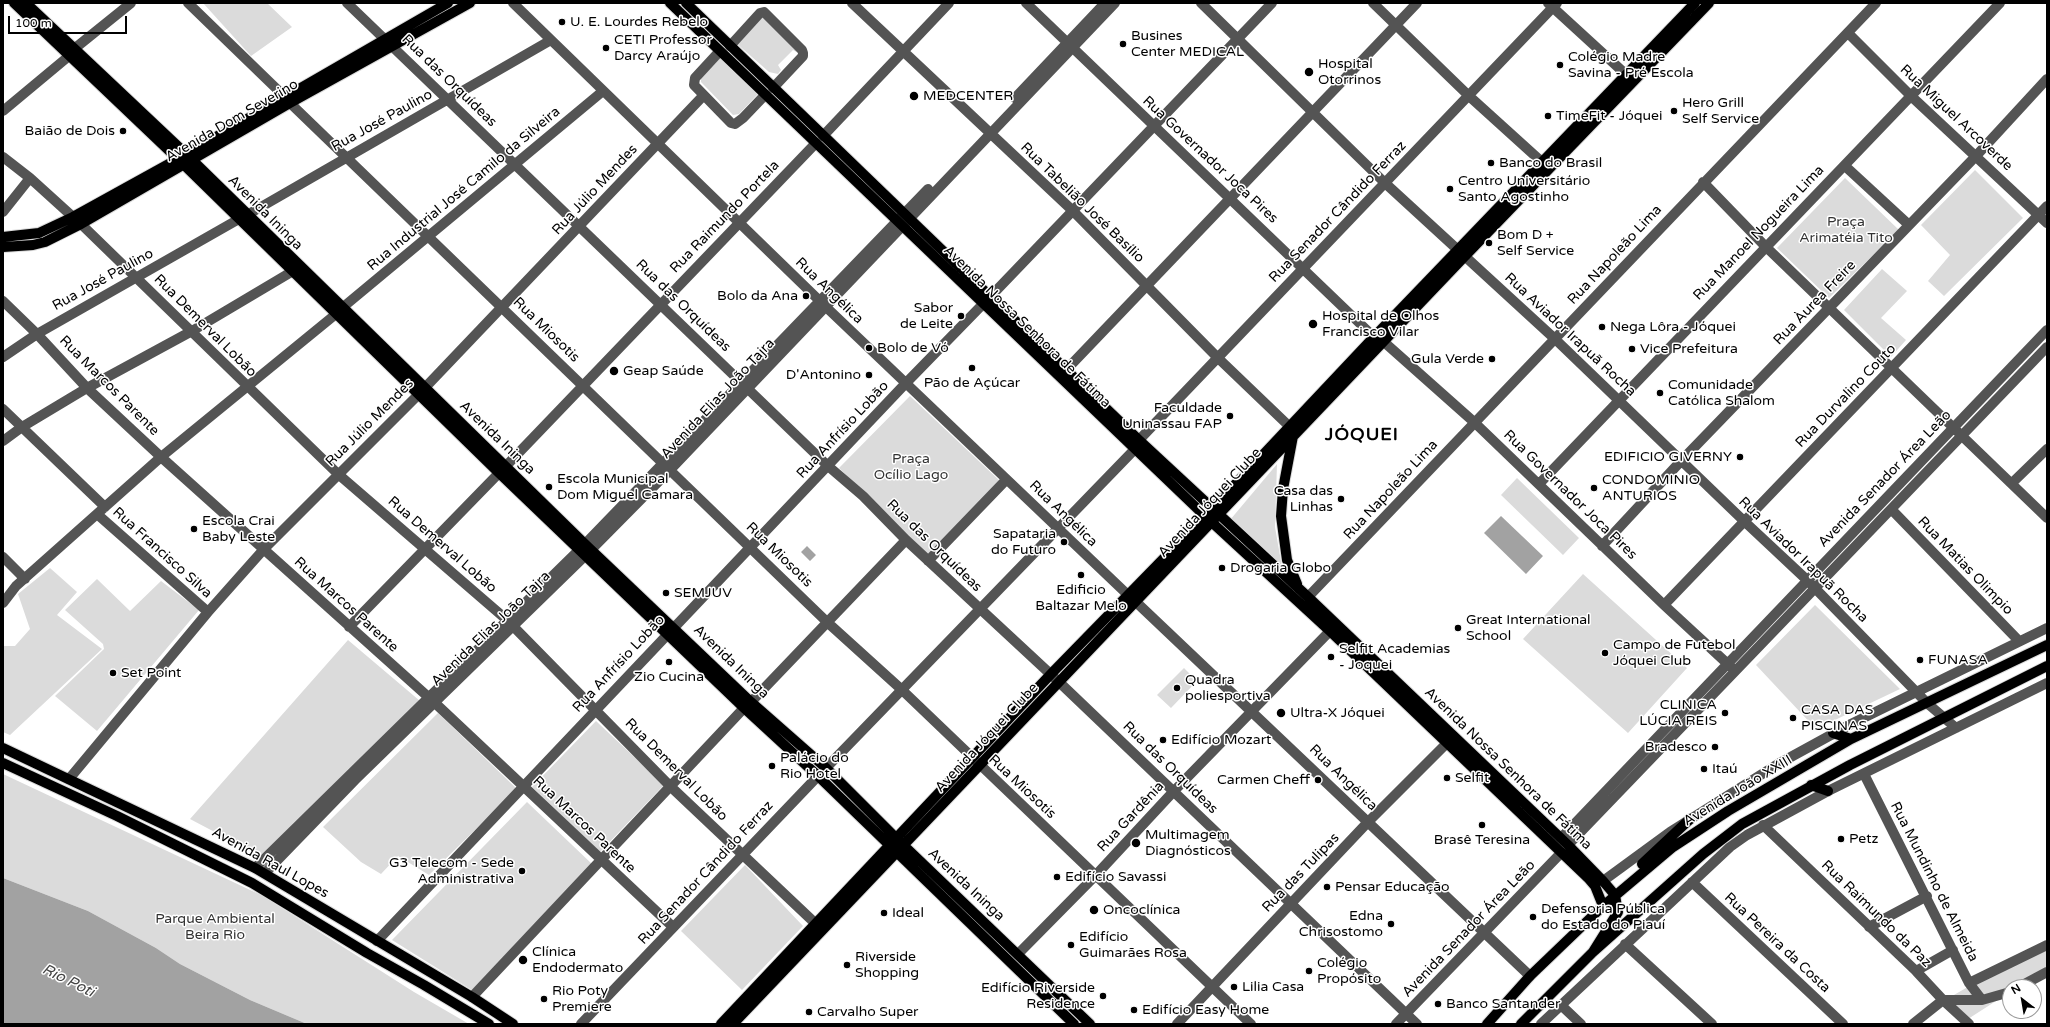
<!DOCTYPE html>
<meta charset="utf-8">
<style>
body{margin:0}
#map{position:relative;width:2050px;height:1027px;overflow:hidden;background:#fff;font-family:"Varela Round",sans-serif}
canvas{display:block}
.frame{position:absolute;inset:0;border:4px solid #000;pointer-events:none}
.north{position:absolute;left:2002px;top:979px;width:40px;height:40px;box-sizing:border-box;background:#fff;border:1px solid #999;border-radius:50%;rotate:329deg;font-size:11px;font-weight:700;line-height:16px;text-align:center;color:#000}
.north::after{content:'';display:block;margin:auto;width:14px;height:18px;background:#000;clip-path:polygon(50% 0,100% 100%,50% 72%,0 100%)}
.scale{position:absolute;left:8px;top:16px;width:119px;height:18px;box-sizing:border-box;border:2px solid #000;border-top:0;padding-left:5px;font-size:12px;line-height:14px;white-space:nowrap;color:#000;-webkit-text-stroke:3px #fff;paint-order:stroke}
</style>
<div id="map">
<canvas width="2050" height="1027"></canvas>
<div class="frame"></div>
<div class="north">N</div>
<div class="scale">100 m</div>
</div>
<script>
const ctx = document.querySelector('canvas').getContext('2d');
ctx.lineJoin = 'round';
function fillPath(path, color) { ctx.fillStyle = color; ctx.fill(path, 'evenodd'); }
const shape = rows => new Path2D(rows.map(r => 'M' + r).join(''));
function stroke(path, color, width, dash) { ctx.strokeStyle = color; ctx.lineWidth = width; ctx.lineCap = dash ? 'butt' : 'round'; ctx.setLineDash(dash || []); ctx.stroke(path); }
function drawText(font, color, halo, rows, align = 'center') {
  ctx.font = font + ' "Varela Round",sans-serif'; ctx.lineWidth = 3; ctx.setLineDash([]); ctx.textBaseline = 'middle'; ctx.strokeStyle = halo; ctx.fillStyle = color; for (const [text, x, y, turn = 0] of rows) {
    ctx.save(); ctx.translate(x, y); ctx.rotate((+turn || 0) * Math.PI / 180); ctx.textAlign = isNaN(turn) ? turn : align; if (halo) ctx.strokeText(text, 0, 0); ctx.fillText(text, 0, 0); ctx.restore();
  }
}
fillPath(shape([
 [203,3,267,3,292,27,251,56],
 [762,14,798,53,793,50,778,65,781,70,778,74,769,72,736,43],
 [720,58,726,59,759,93,739,114,733,115,701,82,701,78],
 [1975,170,2023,218,1944,296,1928,281,1950,255,1921,225],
 [1845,178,1899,230,1829,298,1777,248],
 [1882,269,1907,291,1881,318,1906,340,1891,357,1844,310],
 [910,396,1001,482,929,557,839,468],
 [1277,464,1275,527,1282,567,1230,520],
 [1517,478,1579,538,1563,555,1501,495],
 [50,568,77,592,57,615,102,649,10,735,3,732,3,646,15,646,30,629,18,594],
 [1583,574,1687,668,1628,733,1523,639],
 [97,579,130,611,161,581,199,610,97,731,55,696,104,649,103,644,65,610],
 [1815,605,1900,689,1816,729,1756,665],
 [348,640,420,701,262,857,190,819],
 [1184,668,1197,681,1171,708,1157,695],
 [438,713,517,789,429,875,398,856,381,874,361,862,323,827],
 [596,721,664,785,600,852,532,787],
 [3,774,263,896,414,992,469,1024,307,1024,250,1000,180,964,156,948,88,911,3,878],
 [527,802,592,864,472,990,392,940],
 [745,865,803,926,742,990,681,931],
 [2047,950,2047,968,2017,987,2010,987,2010,992,1968,1019,1947,999,1966,988]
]), '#dbdbdb');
fillPath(shape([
 [1501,516,1543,556,1526,574,1484,533],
 [807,546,816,555,810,561,801,552],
 [3,878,88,911,156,948,180,964,250,1000,307,1024,3,1024]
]), '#a2a2a2');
const major = shape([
 [14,3,184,165,499,473,744,708,818,776,1074,1024],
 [26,3,186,154,585,544,751,702,826,768,896,838,1090,1024],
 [670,3,1205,516,1330,631,1589,879,1595,886,1603,906],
 [686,3,1139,440,1308,597,1568,845,1603,881,1615,895,1618,912,1593,952],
 [3,237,39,233,73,217,178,159,448,3],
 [3,247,33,245,45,242,81,224,290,103,470,3],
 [1293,436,1283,489,1281,516,1287,560,1297,584],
 [1833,733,1851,739],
 [3,748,255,868,472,997,513,1024],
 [3,763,117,816,252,883,367,953,424,985,489,1024],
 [1811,785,1828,791],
 [1642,864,1690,819],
 [721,1024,1051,674,1212,509,1374,337,1695,3],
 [733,1024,1465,256,1709,3],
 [1487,1024,1530,976,1603,906,1673,847,1728,811,1851,739,2047,645],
 [1521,1024,1593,952,1703,854,1742,824,1850,765,2047,666]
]);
stroke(major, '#dbdbdb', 12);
stroke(shape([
 [188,3,284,96],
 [347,3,828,466,863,496,906,540,1059,682,1417,1024],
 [513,3,826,307,1128,595],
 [852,3,1072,210,1218,358,1290,427],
 [1026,3,1374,337],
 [1201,3,1385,183,1555,339,1745,522,1807,580,1927,703,1956,728],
 [1373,3,1469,96,1543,163],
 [1548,3,1632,80],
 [1848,33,1911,96,2047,223],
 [730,46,760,13,764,12,802,50,803,53,803,56,773,88],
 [74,49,131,3],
 [719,52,695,78,694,85,731,123,735,124,743,118,765,95],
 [1015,98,1105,3],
 [290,103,827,622,901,689,1251,1024],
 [3,111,69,56],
 [823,136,949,3],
 [3,157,30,178,73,217],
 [1845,166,1909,225],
 [1703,182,1765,246,2047,518],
 [3,212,30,178],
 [247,215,551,40],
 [81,224,338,474,507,620,670,786,816,924],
 [990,297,1272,3],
 [3,301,37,334,87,388,161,457,435,703,673,927],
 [342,308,603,91],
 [1384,342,1474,422,1664,605,1731,667],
 [3,357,37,334,239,219],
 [1067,369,1417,3],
 [3,409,105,507],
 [1139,440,1557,3],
 [3,441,22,427,87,388,192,331,293,271,299,266],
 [506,466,815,144],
 [2012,483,2047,449],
 [1539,484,2000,3],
 [1891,509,2019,641],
 [97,514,208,612],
 [1602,546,1681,461,1976,156,2047,79],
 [3,557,25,579],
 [928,561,1006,480],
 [1308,597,1876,3],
 [1136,602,1530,976],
 [3,603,16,586,161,457,336,314],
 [1664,605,2047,206],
 [349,627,499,473],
 [751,702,906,540],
 [826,768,1135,449],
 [1864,774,1969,983,1982,1000],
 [69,779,208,612,264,549,418,395,703,96],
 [1763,825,1916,971,1943,1000,1969,1024],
 [1561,838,2047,330],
 [1568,845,2047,347],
 [255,868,585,544,928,189],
 [265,873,355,780,586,555,670,470,1115,3],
 [1603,881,1670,832,1778,764,1851,724,2047,628],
 [1692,882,1843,1024],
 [1869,927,1927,896],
 [377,941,906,383,983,304],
 [1625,944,1712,1024],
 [1018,954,1096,875,1173,792,1330,631],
 [1916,971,1953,950],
 [1969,983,2047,945],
 [2019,987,2047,972],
 [472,997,744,708],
 [1561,1005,1581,1024],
 [581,1024,818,776],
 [1177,1024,1368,822,1447,743],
 [1396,1024,1561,853],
 [1541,1024,1730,847,1747,835,1828,791,2047,683],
 [1913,1024,1943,1000,1982,1000,2010,992]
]), '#545454', 10);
stroke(major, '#000', 10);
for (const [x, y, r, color] of [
 [562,22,4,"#000"],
 [1123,44,4,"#000"],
 [606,48,4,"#000"],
 [1560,65,4,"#000"],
 [1309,72,5,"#000"],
 [914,96,5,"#000"],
 [1674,111,4,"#000"],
 [1548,116,4,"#000"],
 [123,131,4,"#000"],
 [1491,163,4,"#000"],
 [1450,189,4,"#000"],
 [1489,243,4,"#000"],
 [806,296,4,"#000"],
 [961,316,4,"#000"],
 [1313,324,5,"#000"],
 [1602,327,4,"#000"],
 [869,348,4,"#000"],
 [1632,349,4,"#000"],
 [1492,359,4,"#000"],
 [972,368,4,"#000"],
 [614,371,5,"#000"],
 [869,375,4,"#000"],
 [1660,393,4,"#000"],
 [1230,416,4,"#000"],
 [1740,457,4,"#000"],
 [549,487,4,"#000"],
 [1594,488,4,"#000"],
 [1341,499,4,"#000"],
 [194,529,4,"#000"],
 [1064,542,4,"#000"],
 [1222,568,4,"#000"],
 [1081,575,4,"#000"],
 [666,593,4,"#000"],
 [1458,628,4,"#000"],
 [1605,653,4,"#000"],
 [1331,657,4,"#000"],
 [1920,660,4,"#000"],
 [669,662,4,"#000"],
 [113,673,4,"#000"],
 [1177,688,4,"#000"],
 [1281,713,5,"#000"],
 [1725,713,4,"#000"],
 [1793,718,4,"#000"],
 [1163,740,4,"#000"],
 [1715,747,4,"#000"],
 [772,766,4,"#000"],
 [1704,769,4,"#000"],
 [1447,778,4,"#000"],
 [1318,780,4,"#000"],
 [1482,825,4,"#000"],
 [1841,839,4,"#000"],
 [1136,843,5,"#000"],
 [522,871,4,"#000"],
 [1057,877,4,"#000"],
 [1327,887,4,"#000"],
 [1094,910,5,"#000"],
 [884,913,4,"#000"],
 [1533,917,4,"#000"],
 [1391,924,4,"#000"],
 [1071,945,4,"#000"],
 [523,960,5,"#000"],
 [847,965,4,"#000"],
 [1309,971,4,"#000"],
 [1234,987,4,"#000"],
 [1103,996,4,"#000"],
 [544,999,4,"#000"],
 [1438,1004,4,"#000"],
 [1134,1010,4,"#000"],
 [809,1012,4,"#000"]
]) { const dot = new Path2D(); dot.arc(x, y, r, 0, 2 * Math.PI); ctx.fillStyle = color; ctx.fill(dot); stroke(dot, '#fff', 1.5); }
drawText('14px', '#000', '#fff', [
 ["U. E. Lourdes Rebelo",570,22],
 ["Busines",1131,36],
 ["Center MEDICAL",1131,52],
 ["CETI Professor",614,40],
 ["Darcy Araújo",614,56],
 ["Colégio Madre",1568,57],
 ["Savina - Pré Escola",1568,73],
 ["Hospital",1318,64],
 ["Otorrinos",1318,80],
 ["MEDCENTER",923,96],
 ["Hero Grill",1682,103],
 ["Self Service",1682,119],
 ["TimeFit - Jóquei",1556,116],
 ["Baião de Dois",115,131,"right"],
 ["Banco do Brasil",1499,163],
 ["Centro Universitário",1458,181],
 ["Santo Agostinho",1458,197],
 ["Bom D +",1497,235],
 ["Self Service",1497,251],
 ["Bolo da Ana",798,296,"right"],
 ["Sabor",953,308,"right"],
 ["de Leite",953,324,"right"],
 ["Hospital de Olhos",1322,316],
 ["Francisco Vilar",1322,332],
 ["Nega Lôra - Jóquei",1610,327],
 ["Bolo de Vó",877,348],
 ["Vice Prefeitura",1640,349],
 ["Gula Verde",1484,359,"right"],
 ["Geap Saúde",623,371],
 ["D'Antonino",861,375,"right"],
 ["Pão de Açúcar",972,383,"center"],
 ["Comunidade",1668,385],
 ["Católica Shalom",1668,401],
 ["Faculdade",1222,408,"right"],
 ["Uninassau FAP",1222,424,"right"],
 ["EDIFICIO GIVERNY",1732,457,"right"],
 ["Escola Municipal",557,479],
 ["Dom Miguel Camara",557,495],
 ["CONDOMINIO",1602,480],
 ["ANTURIOS",1602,496],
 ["Casa das",1333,491,"right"],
 ["Linhas",1333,507,"right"],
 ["Escola Crai",202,521],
 ["Baby Leste",202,537],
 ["Sapataria",1056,534,"right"],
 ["do Futuro",1056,550,"right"],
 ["Drogaria Globo",1230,568],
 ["Edificio",1081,590,"center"],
 ["Baltazar Melo",1081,606,"center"],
 ["SEMJUV",674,593],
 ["Great International",1466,620],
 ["School",1466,636],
 ["Campo de Futebol",1613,645],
 ["Jóquei Club",1613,661],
 ["Selfit Academias",1339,649],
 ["- Joquei",1339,665],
 ["FUNASA",1928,660],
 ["Set Point",121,673],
 ["Zio Cucina",669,677,"center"],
 ["Quadra",1185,680],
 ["poliesportiva",1185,696],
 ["CLINICA",1717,705,"right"],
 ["LÚCIA REIS",1717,721,"right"],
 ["CASA DAS",1801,710],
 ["PISCINAS",1801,726],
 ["Ultra-X Jóquei",1290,713],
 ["Edifício Mozart",1171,740],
 ["Bradesco",1707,747,"right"],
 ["Palácio do",780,758],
 ["Rio Hotel",780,774],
 ["Itaú",1712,769],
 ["Selfit",1455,778],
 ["Carmen Cheff",1310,780,"right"],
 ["Multimagem",1145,835],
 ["Diagnósticos",1145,851],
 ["Petz",1849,839],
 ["Brasê Teresina",1482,840,"center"],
 ["G3 Telecom - Sede",514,863,"right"],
 ["Administrativa",514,879,"right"],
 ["Edifício Savassi",1065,877],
 ["Pensar Educação",1335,887],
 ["Defensoria Pública",1541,909],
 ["do Estado do Piauí",1541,925],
 ["Oncoclínica",1103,910],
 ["Ideal",892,913],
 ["Edna",1383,916,"right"],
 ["Chrisostomo",1383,932,"right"],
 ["Edifício",1079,937],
 ["Guimarães Rosa",1079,953],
 ["Clínica",532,952],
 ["Endodermato",532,968],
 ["Riverside",855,957],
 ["Shopping",855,973],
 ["Colégio",1317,963],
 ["Propósito",1317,979],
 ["Lilia Casa",1242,987],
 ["Edifício Riverside",1095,988,"right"],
 ["Residence",1095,1004,"right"],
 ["Rio Poty",552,991],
 ["Premiere",552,1007],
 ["Banco Santander",1446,1004],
 ["Edifício Easy Home",1142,1010],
 ["Carvalho Super",817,1012]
], 'left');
drawText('14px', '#000', '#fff', [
 ["Rua das Orquídeas",449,81,44],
 ["Rua Miguel Arcoverde",1956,118,43],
 ["Avenida Dom Severino",232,121,-30],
 ["Rua José Paulino",382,121,-29],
 ["Rua Governador Joca Pires",1210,160,43],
 ["Rua Industrial José Camilo da Silveira",464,189,-40],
 ["Rua Júlio Mendes",595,190,-47],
 ["Rua Tabelião José Basílio",1082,203,44],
 ["Rua Senador Cândido Ferraz",1338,212,-46],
 ["Avenida Ininga",265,213,45],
 ["Rua Raimundo Portela",725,217,-46],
 ["Rua Manoel Nogueira Lima",1759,233,-46],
 ["Rua Napoleão Lima",1615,255,-47],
 ["Rua José Paulino",103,280,-29],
 ["Rua Angélica",829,291,44],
 ["Rua Àurea Freire",1815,303,-46],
 ["Rua das Orquídeas",683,306,44],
 ["Rua Demerval Lobão",205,326,45],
 ["Avenida Nossa Senhora de Fátima",1027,327,44],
 ["Rua Miosotis",546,330,44],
 ["Rua Aviador Irapuã Rocha",1570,335,43],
 ["Rua Marcos Parente",109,386,45],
 ["Rua Durvalino Couto",1846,396,-46],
 ["Avenida Elias João Tajra",718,399,-47],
 ["Rua Júlio Mendes",370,423,-45],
 ["Rua Anfrísio Lobão",843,430,-47],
 ["Avenida Ininga",497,438,44],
 ["Avenida Senador Área Leão",1885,479,-46],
 ["Rua Napoleão Lima",1391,490,-47],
 ["Rua Governador Joca Pires",1570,495,44],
 ["Avenida Jóquei Clube",1210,503,-47],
 ["Rua Angélica",1063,514,44],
 ["Rua Demerval Lobão",442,545,41],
 ["Rua das Orquídeas",934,546,44],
 ["Rua Francisco Silva",162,553,42],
 ["Rua Miosotis",779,555,44],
 ["Rua Aviador Irapuã Rocha",1803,560,44],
 ["Rua Matias Olimpio",1965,566,46],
 ["Rua Marcos Parente",346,605,42],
 ["Avenida Elias João Tajra",491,629,-44],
 ["Avenida Ininga",731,662,44],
 ["Rua Anfrísio Lobão",619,664,-47],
 ["Avenida Jóquei Clube",987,738,-47],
 ["Rua das Orquídeas",1170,768,44],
 ["Avenida Nossa Senhora de Fátima",1508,769,44],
 ["Rua Demerval Lobão",676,770,45],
 ["Rua Angélica",1343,778,44],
 ["Rua Miosotis",1022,787,43],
 ["Avenida João XXIII",1738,791,-31],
 ["Rua Gardênia",1131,817,-47],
 ["Rua Marcos Parente",584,825,43],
 ["Avenida Raul Lopes",270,863,29],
 ["Rua Senador Cândido Ferraz",706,873,-47],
 ["Rua das Tulipas",1301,873,-46],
 ["Rua Mundinho de Almeida",1934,882,63],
 ["Avenida Ininga",966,885,43],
 ["Rua Raimundo da Paz",1876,914,44],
 ["Avenida Senador Área Leão",1469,929,-46],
 ["Rua Pereira da Costa",1777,943,43]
]);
drawText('14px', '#323232', '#fff', [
 ["Praça",1846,222],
 ["Arimatéia Tito",1846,238],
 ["Praça",911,459],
 ["Ocílio Lago",911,475],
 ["Parque Ambiental",215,919],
 ["Beira Rio",215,935]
]);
drawText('italic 15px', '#434343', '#fff', [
 ["Rio Poti",68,981,26]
]);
ctx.letterSpacing = '1px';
drawText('bold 18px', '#000', '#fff', [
 ["JÓQUEI",1362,435]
]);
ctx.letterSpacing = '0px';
</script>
